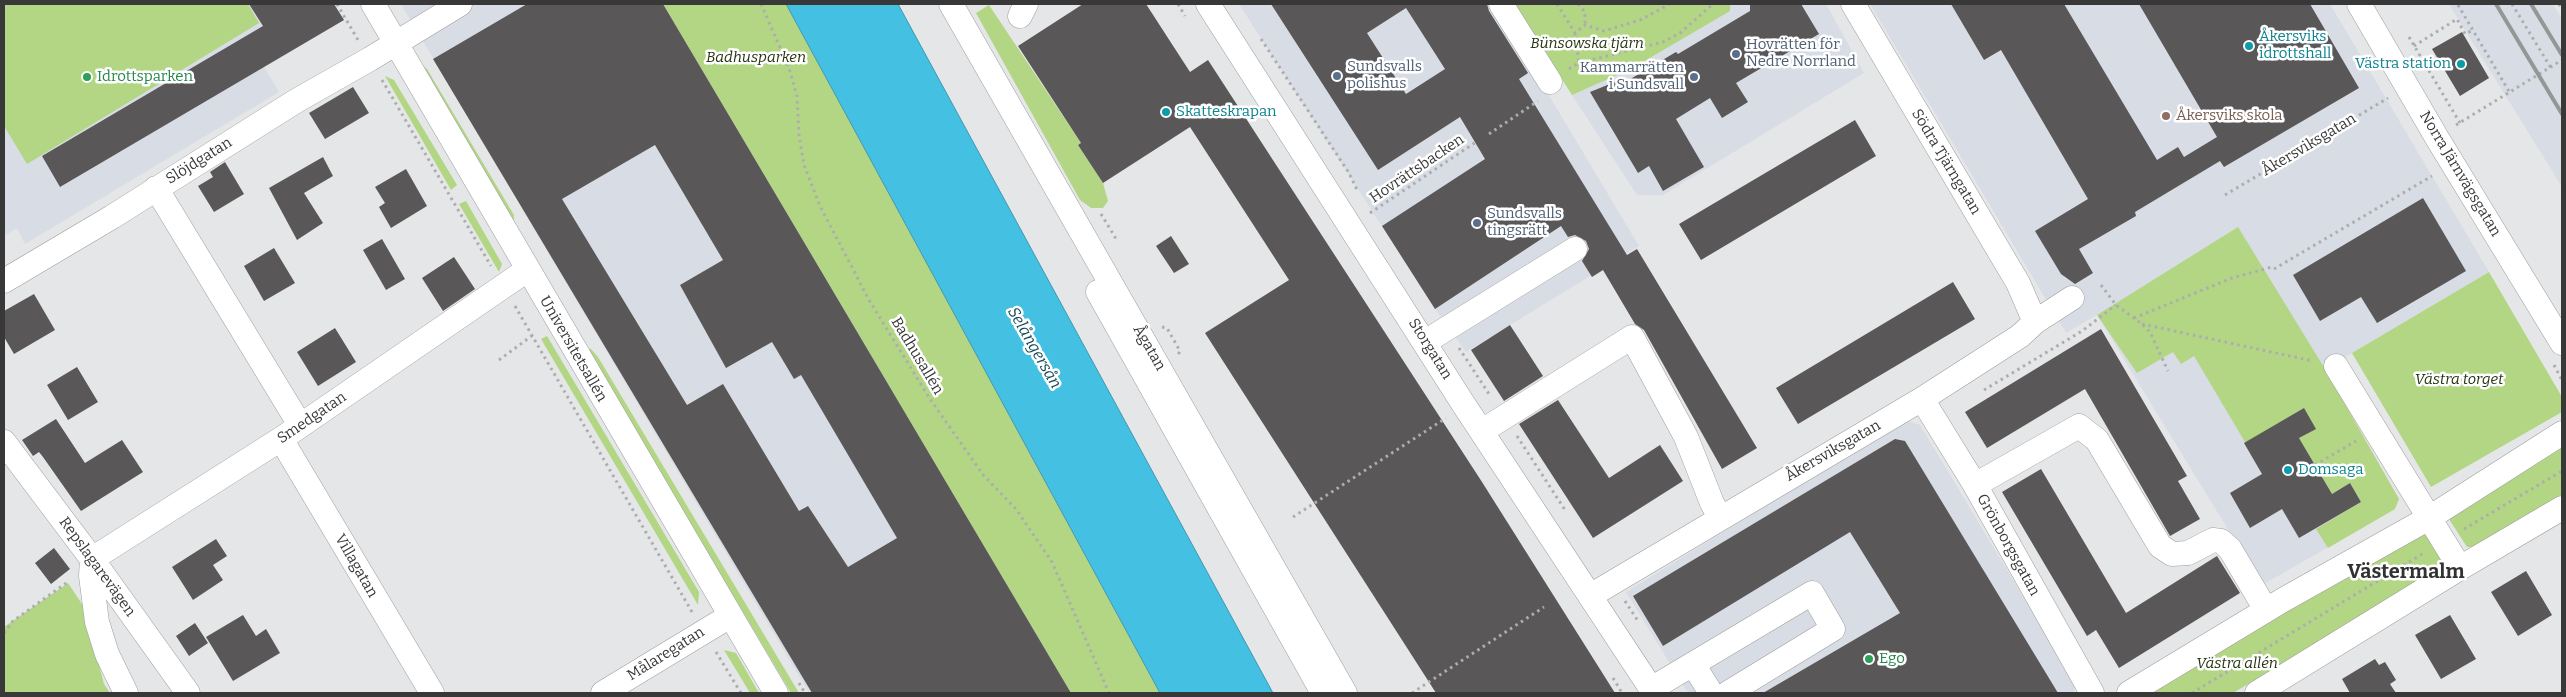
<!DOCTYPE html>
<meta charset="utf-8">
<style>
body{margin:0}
#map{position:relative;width:2566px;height:697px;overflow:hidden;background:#e5e6e7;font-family:Bitter,serif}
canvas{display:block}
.frame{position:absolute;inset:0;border:5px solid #383838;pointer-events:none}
</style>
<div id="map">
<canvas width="2566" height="697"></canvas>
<div class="frame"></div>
</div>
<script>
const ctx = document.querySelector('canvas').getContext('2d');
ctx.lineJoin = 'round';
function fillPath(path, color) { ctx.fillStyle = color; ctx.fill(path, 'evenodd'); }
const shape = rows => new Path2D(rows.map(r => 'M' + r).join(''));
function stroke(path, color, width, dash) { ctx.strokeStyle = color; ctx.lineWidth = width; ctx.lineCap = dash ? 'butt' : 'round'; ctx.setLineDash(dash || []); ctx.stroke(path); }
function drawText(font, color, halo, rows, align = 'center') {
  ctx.font = font + ' Bitter,serif'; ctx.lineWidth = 5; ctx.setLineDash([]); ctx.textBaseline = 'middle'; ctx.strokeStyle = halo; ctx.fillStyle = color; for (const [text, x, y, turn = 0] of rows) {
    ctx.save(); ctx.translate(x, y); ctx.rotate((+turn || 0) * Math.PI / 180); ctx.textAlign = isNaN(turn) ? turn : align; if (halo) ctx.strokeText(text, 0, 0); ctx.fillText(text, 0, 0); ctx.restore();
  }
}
fillPath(shape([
 [4,4,334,4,344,20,264,67,279,92,25,244,17,228,4,236],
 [401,4,663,4,1071,693,809,693],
 [1239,4,1490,4,1535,72,1639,246,1466,352,1435,309],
 [1730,4,1826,4,1864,73,1663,195,1637,195,1572,95,1631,69,1729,11],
 [1870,4,2330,4,2489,272,2325,369,2395,509,2262,585,2097,315,2066,333],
 [2449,4,2553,4,2562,19,2562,187],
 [1905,420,1920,425,2076,685,2073,693,1688,693,1626,592]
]), '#d8dce4');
fillPath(shape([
 [4,4,248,4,259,23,27,164,4,126],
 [663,4,786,4,1160,693,1071,693],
 [1514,4,1730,4,1730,11,1631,69,1572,95],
 [989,5,1081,143,1078,145,1103,183,1108,201,1103,208,1091,208,1080,200,976,13],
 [419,63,427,69,514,215,513,226],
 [385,76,394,80,457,185,451,190],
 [466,201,502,264,499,272,459,204],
 [2238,227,2325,369,2399,499,2395,509,2328,548,2316,529,2361,502,2350,483,2332,494,2299,438,2316,428,2245,442,2194,356,2181,364,2173,352,2137,373,2097,315],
 [2489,272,2562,397,2562,412,2431,487,2352,353],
 [547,336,699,592,698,605,541,339],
 [587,349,591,349,598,357,799,693,791,693],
 [2562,447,2562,496,2476,547,2467,547,2449,519,2454,510],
 [2414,534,2426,535,2442,560,2440,570,2233,693,2142,693],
 [68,583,84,607,104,684,110,693,4,693,4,627],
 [724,650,736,653,759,693,750,693]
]), '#b3d685');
const water = shape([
 [786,4,898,4,1273,693,1160,693,786,4]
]);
fillPath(water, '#43c0e2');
stroke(water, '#4097af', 1);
fillPath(shape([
 [249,4,334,4,344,20,60,187,42,156,263,26],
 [527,4,663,4,1071,693,812,693,433,59],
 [655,145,723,260,680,285,726,368,772,342,794,379,801,375,897,538,848,567,808,506,799,511,723,384,687,405,562,199],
 [1083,4,1146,4,1190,72,1208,60,1482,482,1615,693,1436,693,1205,333,1289,280,1190,127,1103,183,1078,145,1081,143,1018,46],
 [1271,4,1487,4,1489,11,1528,73,1519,79,1627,255,1637,249,1757,448,1722,469,1644,330,1635,324,1603,270,1592,277,1582,261,1589,249,1586,241,1575,235,1568,237,1561,226,1435,309,1382,226,1485,159,1460,117,1378,170],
 [1406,8,1445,69,1406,94,1367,33],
 [1750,4,1801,4,1819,34,1736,83,1748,102,1722,118,1710,98,1676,119,1704,167,1663,191,1649,166,1638,173,1590,92,1620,80,1622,84,1676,52,1678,54,1750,11],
 [1951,4,2064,4,2157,160,2178,147,2184,157,2217,137,2139,4,2310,4,2359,88,2224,167,2220,161,2135,212,2136,216,2079,249,2093,273,2075,284,2061,274,2035,231,2088,199,2001,50,1984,60],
 [2462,32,2489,78,2460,96,2432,49],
 [353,87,369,113,325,139,309,113],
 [1855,120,1876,156,1701,260,1679,224],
 [323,157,333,176,304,193,323,223,297,240,269,188],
 [225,162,244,194,214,212,198,186,213,177,210,172],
 [406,169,427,206,391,228,379,207,385,203,375,187],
 [2423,198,2466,271,2377,323,2361,297,2320,321,2293,275],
 [1171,236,1189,264,1174,273,1156,246],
 [382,239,405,279,386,290,363,250],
 [274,248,295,283,264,301,244,266],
 [454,257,475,289,443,311,422,278],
 [1953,282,1975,319,1798,424,1776,388],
 [34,294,55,330,14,354,4,337,4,311],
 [1510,325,1543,376,1504,401,1471,350],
 [335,328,356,362,318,386,297,352],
 [2101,329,2187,476,2178,481,2200,519,2170,536,2085,389,1987,448,1965,412],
 [77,367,98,402,68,420,47,385],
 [1558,400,1609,478,1660,445,1683,481,1593,538,1519,424],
 [2304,408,2316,429,2299,438,2332,494,2350,483,2361,502,2299,538,2282,509,2250,528,2230,493,2262,474,2244,443],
 [56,419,85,463,122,440,143,472,81,511,43,457,39,452,33,456,22,440],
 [1895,439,1905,441,2058,693,1763,693,1900,613,1850,532,1663,646,1633,596],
 [2041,469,2126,613,2217,556,2240,593,2119,668,2096,630,2087,636,2002,492],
 [216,539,227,556,213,565,223,580,193,600,172,567],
 [54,548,70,569,51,584,35,563],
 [2526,571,2552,615,2518,636,2491,592],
 [243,615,256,636,266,629,280,653,233,681,206,637],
 [2450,615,2476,659,2441,679,2415,635],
 [195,623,208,643,189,656,176,636],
 [2375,659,2379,665,2385,662,2396,680,2390,684,2396,693,2350,693,2342,679]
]), '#595758');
const minor = shape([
 [373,4,776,693],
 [951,4,1345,693],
 [1208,4,1464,405,1654,693],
 [1501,4,1550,82],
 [1853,4,2018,283,2035,322],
 [2359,4,2437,138,2562,343],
 [1020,16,1026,4],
 [156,188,300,425],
 [4,281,112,217,296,101,370,59,460,4],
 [1098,292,1323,693],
 [1425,342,1575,249],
 [2336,366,2460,568],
 [1922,399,1975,485,2092,693],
 [1482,431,1632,337,1686,437,1712,503,1720,517],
 [281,439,432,693],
 [4,442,92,559,188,693],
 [1975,485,2079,426,2097,440,2160,546,2172,554,2188,553,2213,540,2221,541,2230,549,2266,610],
 [92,559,281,439,527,270],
 [92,559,91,576,97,622,107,654,126,693],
 [1590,596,1922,399,2020,336,2035,322,2072,298],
 [1693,664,1711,693],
 [1651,689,1812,593,1833,629,1728,693],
 [603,693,730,616],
 [2129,693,2283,600,2429,518,2562,433],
 [2257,693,2460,568,2562,508]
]);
stroke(minor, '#9c9d9e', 25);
stroke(shape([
 [337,4,358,40],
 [761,4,789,68,797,96,799,135,804,165,820,206,869,300,930,399,984,476,1016,509,1052,562,1109,693],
 [1178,4,1185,16],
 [1557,4,1575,33,1585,25,1604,31,1640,20,1670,4],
 [1578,4,1585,12,1585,25],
 [2512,4,2551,68],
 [2559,4,2562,9],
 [2458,5,2510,93],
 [1575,33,1579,63],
 [2409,37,2460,123],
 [1261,39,1349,173,1358,192],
 [2414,46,2457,19,2465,34,2473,30],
 [1569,69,1579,63,1663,42,1680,33,1713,4],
 [382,80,491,266],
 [2456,125,2562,60],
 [1489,134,1538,101],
 [2225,195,2388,98],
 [1370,213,1476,142],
 [1101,214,1115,237,1115,241],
 [2274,269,2432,176],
 [2101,285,2116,305,2142,324,2150,332,2168,371],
 [515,306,692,612],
 [2134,318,2232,278,2272,267],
 [2142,324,2313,361],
 [1162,327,1167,328,1180,351,1178,355],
 [1459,348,1491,397],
 [499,360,533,335],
 [2554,365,2562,380],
 [1984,390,2082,331,2116,305],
 [1517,436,1565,510],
 [2315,465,2356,441],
 [1293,517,1446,418],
 [2464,529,2562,471],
 [1625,601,1638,621],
 [4,633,13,621,69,581],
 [716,652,741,693],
 [1613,678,1622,693],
 [799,683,805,693],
 [1412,693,1544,607],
 [2192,693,2424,553]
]), '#adadae', 3, [2.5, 4]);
stroke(minor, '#fff', 24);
stroke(shape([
 [2496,4,2562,114],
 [2531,4,2562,55]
]), '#959696', 4);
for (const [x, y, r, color] of [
 [2249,46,5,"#0f9aa8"],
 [1736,54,5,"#5c6f8a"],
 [2461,64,5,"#0f9aa8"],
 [1337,76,5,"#5c6f8a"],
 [87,77,5,"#2e9e5b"],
 [1694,77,5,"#5c6f8a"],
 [1166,112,5,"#0f9aa8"],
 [2166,116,5,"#8d6e63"],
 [1477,223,5,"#5c6f8a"],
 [2288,470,5,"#0f9aa8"],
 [1869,659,5,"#2e9e5b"]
]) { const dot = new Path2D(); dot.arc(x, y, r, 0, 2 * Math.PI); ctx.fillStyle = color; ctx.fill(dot); stroke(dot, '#fff', 2); }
drawText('15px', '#0d838f', '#fff', [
 ["Åkersviks",2259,37],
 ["idrottshall",2259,54],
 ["Västra station",2451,64,"right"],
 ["Skatteskrapan",1176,112],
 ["Domsaga",2298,470]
], 'left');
drawText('italic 15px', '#263411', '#fff', [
 ["Bünsowska tjärn",1587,44],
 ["Badhusparken",756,58],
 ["Västra torget",2459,380],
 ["Västra allén",2237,664]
]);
drawText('15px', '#4e5e75', '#fff', [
 ["Hovrätten för",1746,45],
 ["Nedre Norrland",1746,62],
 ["Sundsvalls",1347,67],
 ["polishus",1347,84],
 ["Kammarrätten",1684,68,"right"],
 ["i Sundsvall",1684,85,"right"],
 ["Sundsvalls",1487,214],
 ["tingsrätt",1487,231]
], 'left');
drawText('15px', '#27864d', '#fff', [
 ["Idrottsparken",97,77],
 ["Ego",1879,659]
], 'left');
drawText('15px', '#785e54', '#fff', [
 ["Åkersviks skola",2176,116]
], 'left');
drawText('15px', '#383838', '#fff', [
 ["Åkersviksgatan",2309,145,-31],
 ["Slöjdgatan",199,161,-32],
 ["Södra Tjärngatan",1946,162,59],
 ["Hovrättsbacken",1417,169,-34],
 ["Norra Järnvägsgatan",2460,174,59],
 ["Ågatan",1149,348,60],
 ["Universitetsallén",573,349,60],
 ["Storgatan",1430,349,58],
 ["Badhusallén",917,356,59],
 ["Smedgatan",312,418,-34],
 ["Åkersviksgatan",1833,451,-30],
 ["Grönborgsgatan",2008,545,61],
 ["Villagatan",356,566,60],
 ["Repslagarevägen",97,567,54],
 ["Målaregatan",666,654,-32]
]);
drawText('italic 16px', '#144957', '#fff', [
 ["Selångersån",1034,348,60]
]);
drawText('bold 20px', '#313233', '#fff', [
 ["Västermalm",2406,572]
]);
</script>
